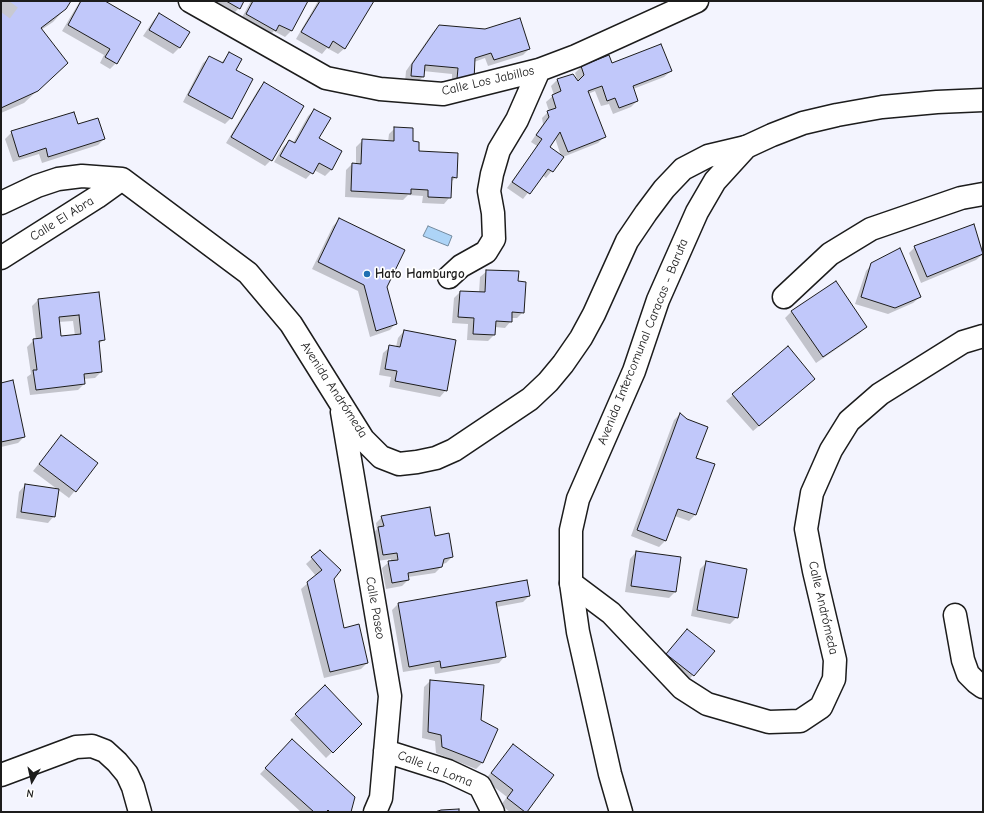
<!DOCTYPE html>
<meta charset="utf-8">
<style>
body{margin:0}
#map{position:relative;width:984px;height:813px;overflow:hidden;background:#f3f4fe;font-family:"Comic Neue",sans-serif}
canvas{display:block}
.frame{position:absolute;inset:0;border:2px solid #1c1c1c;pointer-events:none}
.north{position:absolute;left:12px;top:761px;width:40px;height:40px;-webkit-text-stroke:3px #fff;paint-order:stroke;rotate:189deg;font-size:11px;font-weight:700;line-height:16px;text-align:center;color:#1c1c1c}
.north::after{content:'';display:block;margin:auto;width:14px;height:18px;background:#1c1c1c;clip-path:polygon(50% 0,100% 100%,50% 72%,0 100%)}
</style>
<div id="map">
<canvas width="984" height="813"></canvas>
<div class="frame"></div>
<div class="north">N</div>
</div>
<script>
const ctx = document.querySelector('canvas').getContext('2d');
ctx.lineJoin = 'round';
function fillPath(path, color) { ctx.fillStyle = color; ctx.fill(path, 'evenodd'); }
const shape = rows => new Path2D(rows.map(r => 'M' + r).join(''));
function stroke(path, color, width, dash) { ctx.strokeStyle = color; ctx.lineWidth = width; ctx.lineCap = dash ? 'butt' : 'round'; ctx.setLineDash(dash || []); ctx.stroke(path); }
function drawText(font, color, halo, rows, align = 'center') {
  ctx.font = font + ' "Comic Neue",sans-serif'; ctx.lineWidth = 3.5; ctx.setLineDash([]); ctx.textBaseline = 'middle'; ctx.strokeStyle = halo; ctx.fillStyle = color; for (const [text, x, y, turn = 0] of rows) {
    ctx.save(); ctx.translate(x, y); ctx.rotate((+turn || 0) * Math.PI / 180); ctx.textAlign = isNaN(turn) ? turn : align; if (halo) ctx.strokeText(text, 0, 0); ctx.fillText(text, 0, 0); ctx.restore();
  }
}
const water = shape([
 [428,226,452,236,448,246,423,236,428,226]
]);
fillPath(water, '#add4f7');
stroke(water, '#738a9f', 1);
fillPath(shape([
 [1,1,70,1,65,9,53,22,41,30,67,63,24,103,1,113],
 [80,1,103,1,116,63,110,69,100,63,104,55,62,31],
 [214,1,243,1,239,8,233,14,213,3],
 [251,1,307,1,291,31,285,37,274,31,269,36,240,21],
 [318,1,373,1,345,48,338,54,327,48,322,54,296,39],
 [159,14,189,32,179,48,173,54,143,36,153,21],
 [439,26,529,49,523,55,488,66,485,58,474,62,452,85,452,74,423,71,423,77,416,83,405,82,406,71,433,32],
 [230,53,235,70,231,118,225,124,183,102,203,63,210,57,221,63],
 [609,56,611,64,671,71,664,77,633,89,637,101,631,107,613,114,609,104,601,106,595,91,588,94,604,137,598,143,563,157,546,178,542,175,523,199,507,188,537,146,531,142,543,124,542,118,549,111,546,102,554,95,551,86,557,80,578,82,575,73,581,67],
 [555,138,561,156,548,147],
 [264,83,271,160,265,166,226,143,258,90],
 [314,110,318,139,341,151,331,170,325,176,314,170,306,179,274,162,283,147,289,141,293,143,308,116],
 [77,125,104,139,98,145,42,163,39,154,13,162,5,139,12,132],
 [395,128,418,152,456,177,451,182,450,197,444,204,422,203,423,196,408,195,403,200,345,197,346,170,352,164,356,164,356,147,363,140,388,142,389,134],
 [339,220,386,287,396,323,390,330,370,337,358,291,312,269,333,226],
 [915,247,983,254,976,260,921,283,909,253],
 [872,264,920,297,913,303,888,314,855,304,866,271],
 [487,271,523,312,517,318,511,318,511,321,505,328,495,327,494,335,488,341,467,340,468,324,452,323,454,298,460,292,479,293,480,277],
 [835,282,866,326,860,333,816,363,785,318,791,312],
 [98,293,103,340,98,345,101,372,95,378,83,379,84,384,78,390,30,395,27,377,31,374,27,347,34,340,36,340,32,306,38,300],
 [73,321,75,336,60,337,58,322],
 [404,331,446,390,440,397,389,387,391,377,379,375,383,353,390,347,396,347,398,338],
 [788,348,808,385,753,431,726,401],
 [1,384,24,437,18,443,1,447],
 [680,414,695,458,714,465,695,515,689,521,675,516,665,541,659,547,631,536,674,420],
 [61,436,97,463,69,498,33,471],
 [25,485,54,516,48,523,16,518,19,492],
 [382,517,434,537,452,557,446,563,442,564,441,567,435,573,408,577,408,580,402,586,386,589,382,568,389,562,391,562,391,559,377,561,372,535,377,529,376,523],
 [320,551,333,579,343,629,367,663,361,669,324,678,301,589,316,576,306,564],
 [636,552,675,592,669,598,625,592,630,559],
 [706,563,737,617,730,624,691,616,700,569],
 [529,596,523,602,496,607,505,656,499,663,435,674,434,667,403,672,392,610,398,604],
 [681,636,693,675,687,682,661,661],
 [430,681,483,686,480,721,497,729,482,763,476,769,436,753,435,741,422,738,424,687],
 [325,687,361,724,326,758,290,720],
 [513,745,525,812,510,812,501,805,507,797,485,780],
 [286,747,350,812,301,812,260,774]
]), '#0003');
const building = shape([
 [1,1,71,1,66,9,41,28,68,63,38,91,1,108,1,1],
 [81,1,105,1,141,22,117,64,105,57,110,49,68,25,81,1],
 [226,1,244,1,240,9,226,1],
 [253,1,308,1,292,31,279,25,276,31,246,14,253,1],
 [320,1,374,1,345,49,333,41,329,48,301,32,320,1],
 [159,13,190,32,180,48,149,30,159,13],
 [520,18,530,49,494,60,491,53,475,58,474,81,457,79,458,68,425,65,424,77,411,76,412,64,439,25,485,29,520,18],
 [661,44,672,71,633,86,638,101,619,108,615,98,607,101,602,86,588,91,606,137,568,152,560,132,550,147,564,157,553,172,548,169,530,194,512,182,542,139,536,135,549,117,547,111,556,108,552,95,561,91,557,79,573,74,578,81,584,75,581,66,609,55,612,63,661,44],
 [229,52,242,59,236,70,253,79,232,119,188,95,209,56,223,63,229,52],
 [264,82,304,106,272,161,231,137,264,82],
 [314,109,331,118,319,138,342,151,332,170,319,163,313,174,280,156,289,140,295,143,314,109],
 [74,112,78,124,98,118,105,139,48,157,46,148,19,157,11,131,74,112],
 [394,127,413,128,413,141,419,142,419,151,458,153,457,178,452,177,451,198,428,197,428,190,411,189,411,194,351,191,352,163,361,164,362,139,394,141,394,127],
 [339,218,405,250,387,287,397,324,376,331,364,285,318,262,339,218],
 [974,224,983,254,927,277,914,246,974,224],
 [900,248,921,297,895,308,861,297,871,263,900,248],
 [486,270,519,271,518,281,526,282,524,313,512,312,512,322,496,321,495,335,473,334,474,318,458,317,460,291,485,292,486,270],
 [836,281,867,327,823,357,791,311,836,281],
 [99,292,105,340,99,341,102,372,84,374,85,384,36,390,33,370,37,370,33,339,42,338,38,299,99,292],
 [79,315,81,334,61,336,59,317,79,315],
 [404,330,456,340,447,391,395,381,397,371,385,369,389,345,400,347,404,330],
 [788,346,815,379,759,426,732,394,788,346],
 [13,380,25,437,1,442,1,383,13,380],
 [680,413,687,419,708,427,696,458,715,464,696,515,678,509,666,541,637,530,680,413],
 [61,435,98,463,76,492,39,464,61,435],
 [25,484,59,489,55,517,21,512,25,484],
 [430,507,435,536,449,533,453,557,444,559,442,567,408,573,409,580,392,583,388,561,398,560,397,553,383,555,378,527,384,526,381,516,430,507],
 [320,550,341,570,334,579,344,628,359,624,368,663,330,672,307,582,322,570,311,557,320,550],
 [636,551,681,557,676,592,631,586,636,551],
 [706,561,747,569,738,618,697,610,706,561],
 [527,580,530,596,496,602,506,657,441,668,440,661,409,667,398,603,527,580],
 [687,629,715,651,694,676,666,654,687,629],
 [430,680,484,685,481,720,498,729,483,763,442,747,441,735,428,732,430,680],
 [325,685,362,724,333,753,295,714,325,685],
 [292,739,355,797,351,812,330,812,328,810,326,812,314,812,265,768,292,739],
 [513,744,554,775,527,812,525,812,507,798,513,790,491,773,513,744],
 [459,809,459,812,435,812,441,810,459,809]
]);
fillPath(building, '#c1c8fa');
stroke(building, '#1c1c1c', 1);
stroke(shape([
 [1,12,9,1]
]), '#c8c9d1', 22, [22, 11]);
const minor = shape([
 [190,1,326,78,380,89,443,94,539,70,576,56,697,1],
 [1,203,37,186,58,179,82,176,122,179,248,273,291,324,363,439,381,457,399,464,417,462,436,458,454,450,530,399,548,382,563,364,581,338,594,314,627,241,646,213,664,189,683,169,708,156,746,147],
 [1,258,97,197,122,179],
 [449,277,461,266,486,252,494,239,493,213,489,191,492,174,499,150,517,120,539,70],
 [784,297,830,254,871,229,961,198,983,194],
 [342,412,390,696,381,798,375,812],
 [571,583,611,613,682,688,707,704,769,722,800,721,821,707,834,679,835,660,814,571,806,529,812,493,831,450,849,421,880,394,963,342,983,336],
 [955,615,963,660,968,674,976,682,983,687],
 [385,751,448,771,480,786,493,812],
 [1,775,76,747,92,746,105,751,117,762,127,774,133,787,140,812]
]);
const tertiary = shape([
 [621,812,610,774,578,632,571,583,571,530,578,499,634,371,658,300,697,212,715,181,746,147,772,135,803,123,837,115,882,107,937,102,983,100]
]);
stroke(minor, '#1c1c1c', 25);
stroke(tertiary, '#1c1c1c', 25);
stroke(minor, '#fff', 22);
stroke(tertiary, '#fff', 22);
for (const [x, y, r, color] of [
 [367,274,4,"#1f6fb2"]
]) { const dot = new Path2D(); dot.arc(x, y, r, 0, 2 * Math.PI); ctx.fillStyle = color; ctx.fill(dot); stroke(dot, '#fff', 1.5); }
drawText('13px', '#1c1c1c', '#fff', [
 ["Calle Los Jabillos",488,81,-13],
 ["Calle El Abra",62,219,-32],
 ["Avenida Intercomunal Caracas - Baruta",643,342,-68],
 ["Avenida Andrómeda",334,390,57],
 ["Calle Paseo",375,608,80],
 ["Calle Andrómeda",823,608,77],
 ["Calle La Loma",435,769,21]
]);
drawText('bold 13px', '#1c1c1c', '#fff', [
 ["Hato Hamburgo",375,274]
], 'left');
</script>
